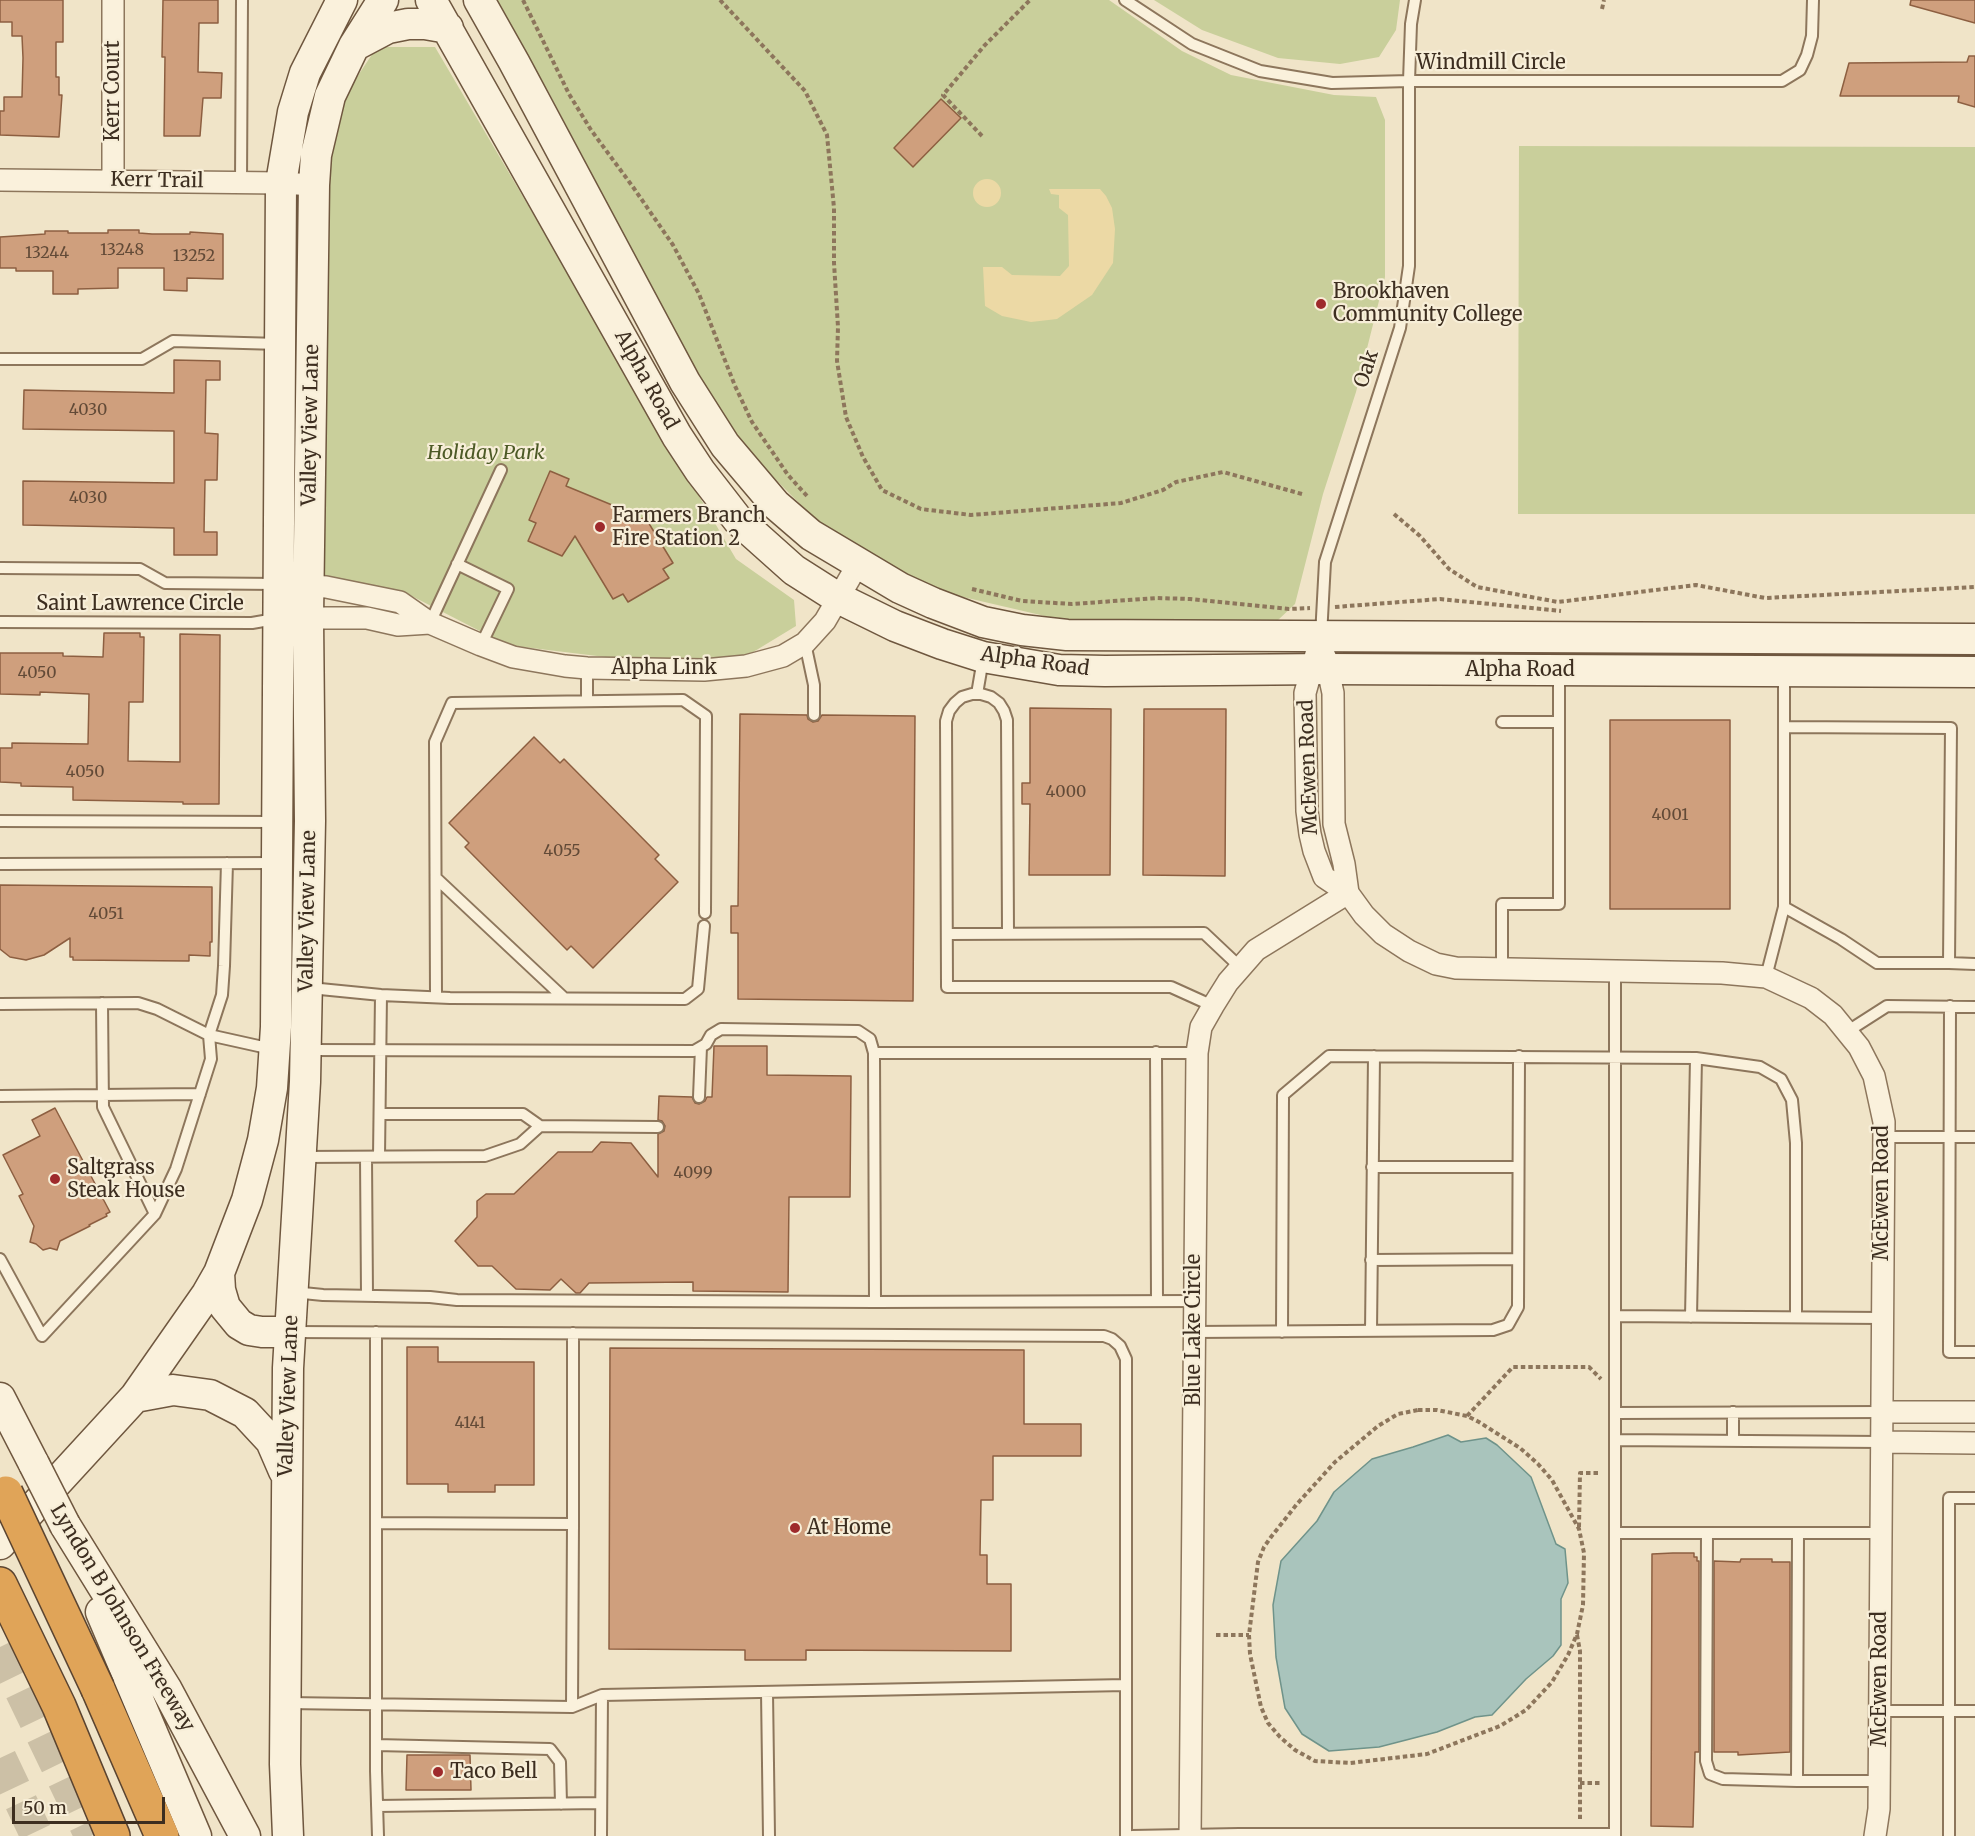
<!DOCTYPE html>
<style>
body{margin:0}
#map{position:relative;width:1975px;height:1836px;overflow:hidden;background:#f0e4c8;font-family:Merriweather,serif}
canvas{display:block}
.scale{position:absolute;left:12px;top:1797px;width:153px;height:27px;box-sizing:border-box;border:3px solid #3d2e20;border-top:0;padding-left:8px;font-size:18px;line-height:21px;white-space:nowrap;color:#3d2e20;-webkit-text-stroke:4px #f7eed8;paint-order:stroke}
</style>
<div id="map">
<canvas width="1975" height="1836"></canvas>
<div class="scale">50 m</div>
</div>
<script>
const ctx = document.querySelector('canvas').getContext('2d');
ctx.lineJoin = 'round';
function fillPath(path, color) { ctx.fillStyle = color; ctx.fill(path, 'evenodd'); }
const shape = rows => new Path2D(rows.map(r => 'M' + r).join(''));
function stroke(path, color, width, dash) { ctx.strokeStyle = color; ctx.lineWidth = width; ctx.lineCap = dash ? 'butt' : 'round'; ctx.setLineDash(dash || []); ctx.stroke(path); }
function drawText(font, color, halo, rows, align = 'center') {
  ctx.font = font + ' Merriweather,serif'; ctx.lineWidth = 4.5; ctx.setLineDash([]); ctx.textBaseline = 'middle'; ctx.strokeStyle = halo; ctx.fillStyle = color; for (const [text, x, y, turn = 0] of rows) {
    ctx.save(); ctx.translate(x, y); ctx.rotate((+turn || 0) * Math.PI / 180); ctx.textAlign = isNaN(turn) ? turn : align; if (halo) ctx.strokeText(text, 0, 0); ctx.fillText(text, 0, 0); ctx.restore();
  }
}
fillPath(shape([
 [495,0,1109,0,1182,51,1231,75,1334,95,1376,97,1385,120,1385,277,1356,392,1323,494,1295,604,1277,621,1062,620,920,587,818,522,728,432,548,91],
 [1154,0,1400,0,1396,30,1379,57,1340,64,1278,58,1202,30],
 [377,47,435,47,736,559,794,600,796,626,745,657,630,660,507,645,402,591,322,578,328,156,343,98],
 [1519,146,1975,147,1975,514,1518,514]
]), '#c9cf9b');
fillPath(shape([
 '973 193a14 14 0 1 1 28 0a14 14 0 1 1-28 0Z',
 [1049,189,1100,189,1106,196,1112,208,1115,229,1113,263,1092,295,1057,319,1031,322,1002,316,985,306,983,267,1002,267,1012,275,1060,276,1069,266,1068,215,1059,208,1059,195,1051,194]
]), '#ecd9a5');
const water = shape([
 [1448,1435,1461,1442,1486,1438,1497,1445,1531,1477,1556,1544,1565,1549,1568,1583,1561,1599,1561,1645,1553,1656,1526,1679,1492,1715,1475,1717,1437,1732,1379,1747,1329,1751,1302,1734,1285,1708,1276,1657,1273,1605,1281,1561,1317,1521,1334,1492,1372,1459,1413,1447,1448,1435]
]);
fillPath(water, '#a9c4bc');
stroke(water, '#6f938a', 1.5);
const building = shape([
 [0,0,63,0,63,42,56,42,56,77,59,77,59,95,62,95,59,137,0,135,0,111,4,111,4,97,22,97,23,58,22,36,12,36,12,22,0,22,0,0],
 [163,0,218,0,218,23,199,23,198,72,222,73,221,98,203,98,200,136,164,136,165,57,162,57,163,0],
 [1911,0,1975,0,1975,23,1910,5,1911,0],
 [1969,56,1975,56,1975,107,1958,102,1959,96,1840,96,1849,63,1967,62,1969,56],
 [941,99,961,118,913,167,894,148,941,99],
 [108,230,139,230,139,233,152,234,190,234,190,232,223,234,223,279,187,278,187,291,164,290,164,268,118,268,118,288,78,289,78,294,53,294,53,271,16,271,16,268,0,268,0,237,45,234,45,231,68,231,68,233,108,233,108,230],
 [174,360,220,361,220,380,206,380,205,433,218,434,217,480,205,480,204,532,217,532,217,555,174,555,174,528,23,525,23,481,174,483,174,431,23,429,24,390,174,393,174,360],
 [550,471,569,479,566,486,629,512,635,523,645,517,673,563,663,569,669,578,628,602,623,594,613,599,575,536,562,556,528,541,536,523,529,520,550,471],
 [104,633,140,633,140,637,144,637,143,702,129,702,128,761,180,762,180,634,220,635,219,804,183,804,183,802,73,800,73,787,21,786,21,783,0,782,0,748,12,748,12,743,88,744,89,694,40,692,40,695,0,694,0,653,63,653,63,656,103,657,104,633],
 [1030,708,1111,709,1110,875,1029,875,1030,804,1022,804,1022,783,1030,783,1030,708],
 [1144,709,1226,709,1225,876,1143,875,1144,709],
 [740,714,807,715,808,719,813,722,818,721,822,715,915,716,913,1001,738,999,738,933,731,933,731,906,738,906,740,714],
 [1610,720,1730,720,1730,909,1610,909,1610,720],
 [534,737,560,763,564,759,659,855,655,859,678,882,593,968,571,946,567,950,465,847,469,843,449,823,534,737],
 [0,885,212,887,212,942,210,942,210,956,189,955,189,961,73,960,73,957,70,957,70,938,44,955,26,960,10,957,0,949,0,885],
 [714,1046,767,1046,767,1075,851,1076,850,1197,789,1197,788,1292,693,1291,693,1282,589,1283,580,1293,576,1293,561,1279,550,1290,516,1289,492,1266,478,1266,455,1241,477,1217,477,1201,486,1194,514,1194,558,1152,592,1152,601,1142,631,1143,658,1177,658,1134,664,1131,665,1126,662,1121,658,1120,659,1096,692,1097,695,1103,699,1104,705,1101,707,1097,712,1097,714,1046],
 [55,1108,110,1212,106,1214,107,1216,89,1225,90,1226,60,1241,57,1250,50,1248,43,1250,36,1244,30,1242,34,1226,19,1196,23,1194,3,1155,40,1136,32,1120,55,1108],
 [407,1347,438,1347,438,1362,534,1362,534,1485,495,1485,495,1492,448,1492,448,1484,407,1484,407,1347],
 [610,1348,1024,1350,1024,1424,1081,1424,1081,1456,993,1456,993,1500,981,1500,980,1555,987,1555,987,1584,1011,1584,1011,1651,806,1650,806,1660,745,1660,745,1650,609,1649,610,1348],
 [1673,1553,1694,1553,1694,1557,1697,1557,1697,1561,1699,1561,1699,1752,1695,1752,1693,1827,1651,1826,1652,1554,1673,1553],
 [1741,1559,1772,1559,1772,1562,1790,1562,1790,1752,1738,1755,1738,1752,1714,1752,1714,1561,1740,1562,1741,1559],
 [407,1755,470,1755,471,1790,406,1790,407,1755]
]);
fillPath(building, '#cf9f7d');
stroke(building, '#8d5f41', 1.5);
stroke(shape([
 [0,1647,91,1836],
 [0,1758,37,1836]
]), '#ccc0a6', 33, [33, 16]);
const lane = shape([
 [1125,0,1192,44,1260,71,1332,83,1409,81,1782,81,1800,70,1807,55,1812,36,1813,0],
 [241,182,242,0],
 [0,359,142,359,173,341,279,344],
 [457,564,508,589,481,645],
 [0,568,140,569,165,583,278,584],
 [0,622,252,623,275,619],
 [430,623,501,470],
 [1321,636,1325,562,1400,328,1409,266,1409,81,1411,24,1415,0],
 [805,643,814,685,814,715],
 [977,694,983,659],
 [587,701,587,668],
 [1502,722,1559,722],
 [1784,727,1951,728,1949,963,1975,964],
 [0,821,276,822],
 [0,864,276,863],
 [436,878,564,998],
 [1784,907,1841,939,1877,963,1949,963],
 [947,934,1204,933,1240,967],
 [1008,934,1007,720,1004,711,999,703,991,697,981,694,972,694,962,697,955,703,949,711,946,721,947,987,1171,987,1213,1006],
 [1502,968,1502,904,1559,904,1559,671],
 [1766,977,1784,907,1784,674],
 [310,988,381,995,450,998,685,999,698,989,704,926],
 [436,997,435,742,452,703,683,700,706,716,705,913],
 [102,1003,103,1107,155,1214],
 [0,1004,138,1003,157,1009,209,1035,222,995,224,966,227,863],
 [1950,1006,1949,1352,1975,1352],
 [1848,1031,1887,1006,1975,1007],
 [309,1050,694,1051,706,1044,711,1035,721,1029,858,1031,870,1039,874,1053,875,1302,1195,1301],
 [1156,1052,1157,1301],
 [874,1053,1197,1053],
 [0,1096,200,1094],
 [699,1097,701,1047],
 [380,1114,523,1114,540,1126],
 [1884,1137,1975,1137],
 [379,1156,381,995],
 [301,1157,485,1156,520,1144,540,1126,658,1127],
 [366,1157,367,1296],
 [1372,1167,1518,1167],
 [0,1259,42,1336,155,1214,176,1169,211,1059,209,1035,272,1049],
 [1371,1260,1518,1259],
 [293,1292,323,1295,430,1297,457,1300,875,1302],
 [1615,1316,1882,1318],
 [1691,1317,1696,1058],
 [1371,1331,1374,1056],
 [293,1332,1104,1336,1112,1339,1120,1346,1126,1359,1126,1836],
 [376,1332,376,1771,378,1836],
 [1194,1332,1493,1330,1508,1325,1518,1307,1519,1056],
 [1282,1332,1283,1095,1329,1056,1696,1058,1760,1067,1781,1079,1792,1100,1796,1143,1796,1317],
 [1733,1412,1733,1441],
 [1615,1413,1882,1412],
 [1615,1440,1881,1442],
 [376,1523,573,1524,573,1333],
 [1615,1533,1881,1533],
 [1707,1533,1706,1761,1710,1774,1723,1779,1797,1781,1798,1533],
 [767,1692,769,1836],
 [287,1703,572,1707,602,1695,1126,1685],
 [572,1707,573,1524],
 [1879,1711,1975,1711],
 [376,1745,550,1749,560,1762,561,1804],
 [1797,1781,1879,1781],
 [377,1806,601,1803],
 [1239,1834,1615,1834],
 [601,1836,602,1695],
 [1132,1836,1239,1834,1239,1836],
 [1615,1836,1615,971],
 [1949,1836,1949,1498,1975,1498]
]);
const street = shape([
 [0,180,281,183,314,185],
 [113,181,113,0],
 [297,585,326,587,400,602,430,623,481,645,513,657,565,666,587,668,704,670,746,666,783,656,805,643,825,621,858,564],
 [294,618,367,618,398,625,430,623],
 [1321,636,1305,693,1307,811,1310,834,1314,851,1324,877,1348,893,1364,915,1383,934,1409,951,1436,964,1456,968,1722,973,1766,977,1811,998,1833,1015,1859,1047,1874,1076,1884,1122,1879,1809,1875,1836],
 [1325,656,1333,693,1334,824,1344,864,1348,893],
 [1882,1412,1975,1412],
 [1881,1442,1975,1443],
 [1190,1836,1197,1053,1201,1027,1213,1006,1228,982,1256,950,1348,893]
]);
const secondary = shape([
 [431,0,677,436,700,471,738,520,794,570,838,598,895,626,942,644,983,657,1059,670,1105,671,1328,669,1975,672],
 [479,0,514,62,685,382,725,445,775,504,811,535,900,588,933,603,983,622,1022,630,1067,635,1975,639],
 [354,46,388,28,408,24,425,24,448,28],
 [219,1273,220,1290,225,1307,239,1324,249,1330,262,1332,290,1332],
 [135,1397,173,1390,210,1395,245,1413,271,1441,284,1471],
 [0,1398,34,1464],
 [65,1525,167,1690,245,1836],
 [0,1544,135,1397,207,1294,219,1273,247,1200,263,1140,272,1088,276,1027,281,183,293,112,305,73,342,0],
 [101,1612,196,1836],
 [288,1836,285,1764,288,1368,305,1082,310,821,308,618,314,185,316,155,330,96,354,46,383,0]
]);
const highway = shape([
 [0,1584,59,1706,113,1836],
 [98,1689,162,1836]
]);
stroke(lane, '#8d765c', 14);
stroke(street, '#8d765c', 24);
stroke(secondary, '#6f573f', 33);
stroke(highway, '#5b4430', 36);
stroke(shape([
 [523,0,569,94,591,130,633,187,673,245,699,294,735,386,752,422,788,475,807,496],
 [720,0,805,91,827,135,834,208,834,263,838,327,837,361,846,417,863,457,882,490,921,509,971,515,1121,503,1163,490,1176,482,1223,472,1302,494],
 [1602,9,1604,0],
 [982,136,943,95,984,46,1030,0],
 [1394,514,1420,536,1449,569,1477,587,1558,602,1696,585,1765,598,1975,587],
 [972,589,1022,601,1072,604,1157,598,1190,599,1289,609,1310,608],
 [1335,607,1440,599,1561,611],
 [1418,1410,1437,1410,1467,1416,1479,1422,1520,1448,1538,1464,1552,1480,1579,1529,1584,1553,1583,1605,1577,1634,1568,1655,1552,1682,1526,1710,1500,1726,1427,1754,1350,1763,1315,1761,1295,1750,1280,1737,1268,1723,1261,1707,1250,1654,1249,1635,1258,1562,1264,1547,1271,1537,1297,1504,1335,1462,1378,1426,1398,1414,1418,1410],
 [1467,1416,1513,1367,1589,1367,1601,1379],
 [1579,1527,1580,1473,1600,1473],
 [1216,1635,1249,1635],
 [1577,1635,1580,1651,1580,1819],
 [1580,1783,1600,1783]
]), '#8d765c', 4, [4.5, 3]);
stroke(lane, '#faf1dc', 10);
stroke(street, '#faf1dc', 21);
stroke(secondary, '#faf1dc', 30);
stroke(highway, '#e0a458', 33);
const secondaryBridge = shape([
 [34,1464,65,1525]
]);
const highwayBridge = shape([
 [6,1493,98,1689]
]);
stroke(secondaryBridge, '#6f573f', 33, []);
stroke(highwayBridge, '#5b4430', 36, []);
stroke(secondaryBridge, '#faf1dc', 30);
stroke(highwayBridge, '#e0a458', 33);
for (const [x, y, r, color] of [
 [1321,304,6,"#9e2a2b"],
 [600,527,6,"#9e2a2b"],
 [55,1179,6,"#9e2a2b"],
 [795,1528,6,"#9e2a2b"],
 [438,1772,6,"#9e2a2b"]
]) { const dot = new Path2D(); dot.arc(x, y, r, 0, 2 * Math.PI); ctx.fillStyle = color; ctx.fill(dot); stroke(dot, '#f7eed8', 2); }
drawText('16px', '#624a37', null, [
 ["13248",122,250],
 ["13244",47,253],
 ["13252",194,256],
 ["4030",88,410],
 ["4030",88,498],
 ["4050",37,673],
 ["4050",85,772],
 ["4000",1066,792],
 ["4001",1670,815],
 ["4055",562,851],
 ["4051",106,914],
 ["4099",693,1173],
 ["4141",470,1423]
]);
drawText('20px', '#3d2e20', '#f7eed8', [
 ["Windmill Circle",1491,63],
 ["Kerr Court",113,91,-90],
 ["Kerr Trail",157,181,1],
 ["Oak",1367,369,-72],
 ["Alpha Road",646,380,61],
 ["Valley View Lane",311,425,-89],
 ["Saint Lawrence Circle",140,604],
 ["Alpha Road",1035,662,8],
 ["Alpha Link",664,668],
 ["Alpha Road",1520,670],
 ["McEwen Road",1309,767,-92],
 ["Valley View Lane",308,911,-89],
 ["McEwen Road",1882,1193,-90],
 ["Blue Lake Circle",1194,1330,-90],
 ["Valley View Lane",289,1396,-88],
 ["Lyndon B Johnson Freeway",122,1618,59],
 ["McEwen Road",1880,1679,-90]
]);
drawText('20px', '#3d2e20', '#f7eed8', [
 ["Brookhaven",1333,292],
 ["Community College",1333,315],
 ["Farmers Branch",612,516],
 ["Fire Station 2",612,539],
 ["Saltgrass",67,1168],
 ["Steak House",67,1191],
 ["At Home",807,1528],
 ["Taco Bell",450,1772]
], 'left');
drawText('italic 20px', '#4d5a26', '#f7eed8', [
 ["Holiday Park",486,453]
]);
</script>
